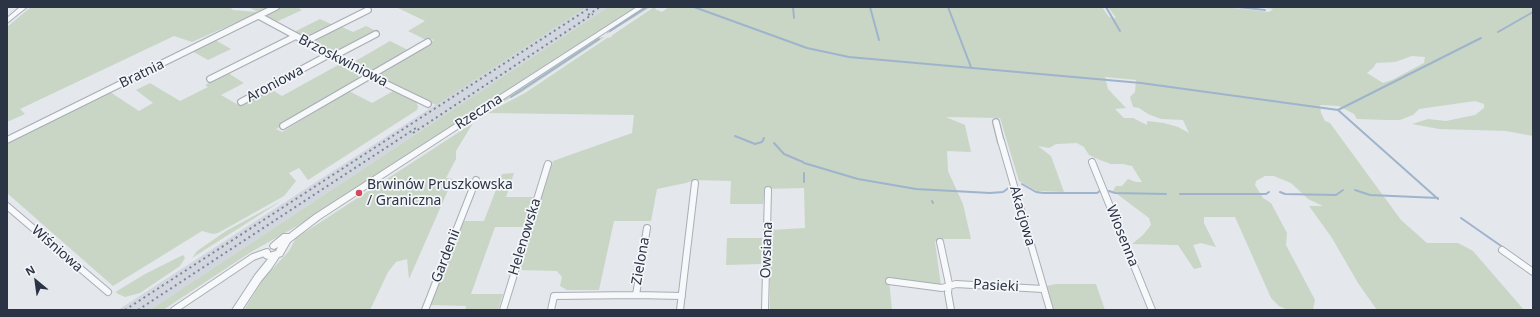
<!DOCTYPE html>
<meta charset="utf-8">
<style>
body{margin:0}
#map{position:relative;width:1540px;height:317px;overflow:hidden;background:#e4e7ec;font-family:"Noto Sans",sans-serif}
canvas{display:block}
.frame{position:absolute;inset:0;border:8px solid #2b3445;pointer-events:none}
.north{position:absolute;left:16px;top:261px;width:40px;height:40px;-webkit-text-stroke:3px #f4f6f9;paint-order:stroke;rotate:331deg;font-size:11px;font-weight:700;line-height:16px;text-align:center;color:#2b3445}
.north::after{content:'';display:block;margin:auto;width:14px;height:18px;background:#2b3445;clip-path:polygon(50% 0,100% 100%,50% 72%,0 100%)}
</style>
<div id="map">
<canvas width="1540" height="317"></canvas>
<div class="frame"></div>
<div class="north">N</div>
</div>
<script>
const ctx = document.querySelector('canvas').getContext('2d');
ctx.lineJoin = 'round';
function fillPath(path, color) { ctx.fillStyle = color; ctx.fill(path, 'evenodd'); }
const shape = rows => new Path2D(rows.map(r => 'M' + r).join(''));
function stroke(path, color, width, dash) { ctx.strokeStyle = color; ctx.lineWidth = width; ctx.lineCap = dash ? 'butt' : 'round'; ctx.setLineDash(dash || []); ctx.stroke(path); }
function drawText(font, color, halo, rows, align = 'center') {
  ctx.font = font + ' "Noto Sans",sans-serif'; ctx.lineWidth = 3.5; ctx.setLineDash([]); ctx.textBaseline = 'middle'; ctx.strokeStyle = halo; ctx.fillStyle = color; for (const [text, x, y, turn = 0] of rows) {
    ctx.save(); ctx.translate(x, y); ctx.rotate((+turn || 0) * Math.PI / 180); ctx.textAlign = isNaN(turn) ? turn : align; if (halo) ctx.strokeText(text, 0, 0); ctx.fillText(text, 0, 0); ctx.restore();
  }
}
fillPath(shape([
 [587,7,608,7,150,310,118,310]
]), '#d2d6de');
fillPath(shape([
 [31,7,230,7,233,10,258,12,248,7,271,7,192,42,174,36,20,109,25,114,7,122,7,27],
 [282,7,297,7,302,10,276,22,266,17,268,14],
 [396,7,587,7,436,105,378,77,379,73,434,40,429,38,426,40,408,31,425,21],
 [608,7,638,7,315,216,251,252,163,310,150,310],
 [644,7,651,7,607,34,607,32],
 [654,7,657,7,655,9,662,12,669,7,1102,7,1109,17,1116,18,1108,7,1225,7,1269,12,1273,9,1258,7,1533,7,1531,9,1533,10,1533,136,1506,131,1439,129,1412,124,1428,119,1446,121,1475,115,1484,108,1484,104,1475,101,1419,109,1413,115,1400,120,1386,120,1357,119,1354,114,1339,106,1320,105,1321,113,1325,121,1330,123,1401,220,1427,243,1458,243,1473,251,1524,310,1377,310,1358,283,1332,238,1309,206,1323,206,1308,199,1291,183,1274,176,1265,176,1256,181,1255,185,1263,198,1271,203,1287,233,1286,245,1315,300,1313,310,1288,310,1279,306,1271,298,1235,217,1204,217,1204,223,1216,247,1201,243,1193,245,1202,267,1194,269,1178,245,1132,244,1143,235,1151,225,1149,218,1113,191,1116,186,1122,186,1128,179,1136,182,1142,182,1132,166,1123,164,1111,164,1100,160,1089,155,1084,147,1077,143,1056,144,1049,148,1038,146,1051,156,1064,192,1037,191,1019,181,1000,118,946,117,965,125,971,152,947,151,948,171,963,204,971,239,939,239,935,242,941,286,889,280,892,310,770,310,770,230,805,228,804,188,765,189,763,204,730,204,731,181,694,180,686,183,657,189,651,221,614,221,599,290,567,290,560,286,562,277,557,271,518,270,553,161,632,133,634,115,487,113,525,93,607,38,612,37,611,36],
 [1412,56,1425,57,1424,63,1392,80,1383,83,1367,73,1374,67,1376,63,1395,62],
 [1105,77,1136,80,1135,92,1130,97,1133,107,1139,108,1148,114,1161,119,1183,120,1189,133,1178,127,1164,123,1147,121,1147,125,1133,118,1124,118,1115,109,1126,108,1108,89],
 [320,19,333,25,310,36,304,37,294,32],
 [340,26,353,32,366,26,376,31,339,52,332,53,313,42,314,39],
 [605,37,522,92,486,111,597,38],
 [215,40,231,49,208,60,192,51],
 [390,41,408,50,374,70,368,71,352,63],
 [340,64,359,76,358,80,276,129,282,132,349,91,372,103,395,90,416,101,418,107,417,110,308,180,299,168,289,173,296,181,284,196,218,233,213,234,202,231,113,286,7,193,7,144,110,92,139,111,153,103,136,90,150,83,180,101,208,87,205,85,228,73,244,83,221,95,240,106,242,103,269,88,282,96],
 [473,123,456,151,456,159,446,178,453,179,409,279,407,259,396,262,388,272,370,310,244,310,264,278,289,251,296,238],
 [514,173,506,197,534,197,524,227,495,227,471,294,503,294,498,310,465,310,466,306,430,305,464,221,484,221,502,174],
 [283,200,192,258,197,251,226,231],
 [727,238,762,238,761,264,726,265],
 [183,255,185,258,180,266,140,293,125,297,116,293,117,291,145,274],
 [1056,284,1096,284,1105,310,1054,310,1046,286]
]), '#c9d6c5');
stroke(shape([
 [694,7,807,48,849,57,1141,83,1338,110,1438,199],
 [793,7,794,18],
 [870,7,879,40],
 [948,7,971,67],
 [1106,7,1120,31],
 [1238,7,1265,10],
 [610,31,647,7],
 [1498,32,1533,12],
 [511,97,599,39],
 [1338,110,1481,38],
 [735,136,755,144,762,142],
 [762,142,764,138],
 [774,143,784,154,803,162],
 [804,163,858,179,916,189,990,193,1003,192,1010,187],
 [804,173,804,182],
 [1022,184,1036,192,1043,193,1097,193,1100,191],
 [1355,190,1370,195,1438,198],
 [1109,191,1115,193,1166,194],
 [1280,192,1285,194,1336,195,1343,190],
 [1180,194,1266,194,1269,192],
 [932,201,933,203],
 [1461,218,1504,248]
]), '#9fb4cc', 2);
const minorFar1 = shape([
 [259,16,370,76,428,104],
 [306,41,368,10],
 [334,56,376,34],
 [210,79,296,36],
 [241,102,330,54],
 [996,122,1001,142],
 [283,126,428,42],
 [7,140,276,7]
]);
const minor = shape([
 [1001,141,1050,310],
 [1092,162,1152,310],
 [7,206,108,292],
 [647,228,636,295,682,296],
 [940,242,949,284,948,293,951,310],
 [1502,250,1533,272],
 [889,281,942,288,956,284,1043,289],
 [174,310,253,257,267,252],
 [425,310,476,180],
 [503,310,548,164],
 [551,310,554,296,636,295],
 [680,310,695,183],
 [765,310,768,190]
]);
const tertiary = shape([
 [20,7,27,7,7,23,7,18,20,7],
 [637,7,644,7,320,219,290,242,282,256,279,257,271,269,261,281,242,310,232,310,255,275,268,259,265,258,263,256,265,254,276,251,278,247,274,249,271,248,270,246,271,244,283,234,289,234,314,215,637,7]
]);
stroke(minorFar1, '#a9aeb7', 8);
stroke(minor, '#a9aeb7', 8);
stroke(tertiary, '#a9aeb7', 2);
stroke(minorFar1, '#f7f8fa', 5.5);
stroke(minor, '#f7f8fa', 6);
fillPath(tertiary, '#f7f8fa');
stroke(shape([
 [588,15,600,7],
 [413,133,593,14],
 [125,310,591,7],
 [138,310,416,128]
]), '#7d8696', 2, [2, 3.5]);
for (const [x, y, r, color] of [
 [359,193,4,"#d1495b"]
]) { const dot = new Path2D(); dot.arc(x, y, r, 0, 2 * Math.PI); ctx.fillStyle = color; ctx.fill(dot); stroke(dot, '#f4f6f9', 1.5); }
drawText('14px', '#2b3445', '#f4f6f9', [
 ["Brzoskwiniowa",343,61,27],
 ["Bratnia",142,74,-26],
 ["Aroniowa",275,84,-28],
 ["Rzeczna",479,112,-33],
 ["Akacjowa",1022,216,74],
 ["Wiosenna",1122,236,68],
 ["Helenowska",525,237,-73],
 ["Wiśniowa",57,249,41],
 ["Owsiana",767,250,-88],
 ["Gardenii",446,256,-69],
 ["Zielona",641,261,-80],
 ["Pasieki",996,286,3]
]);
drawText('14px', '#2b3445', '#f4f6f9', [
 ["Brwinów Pruszkowska",367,185],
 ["/ Graniczna",367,201]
], 'left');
</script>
